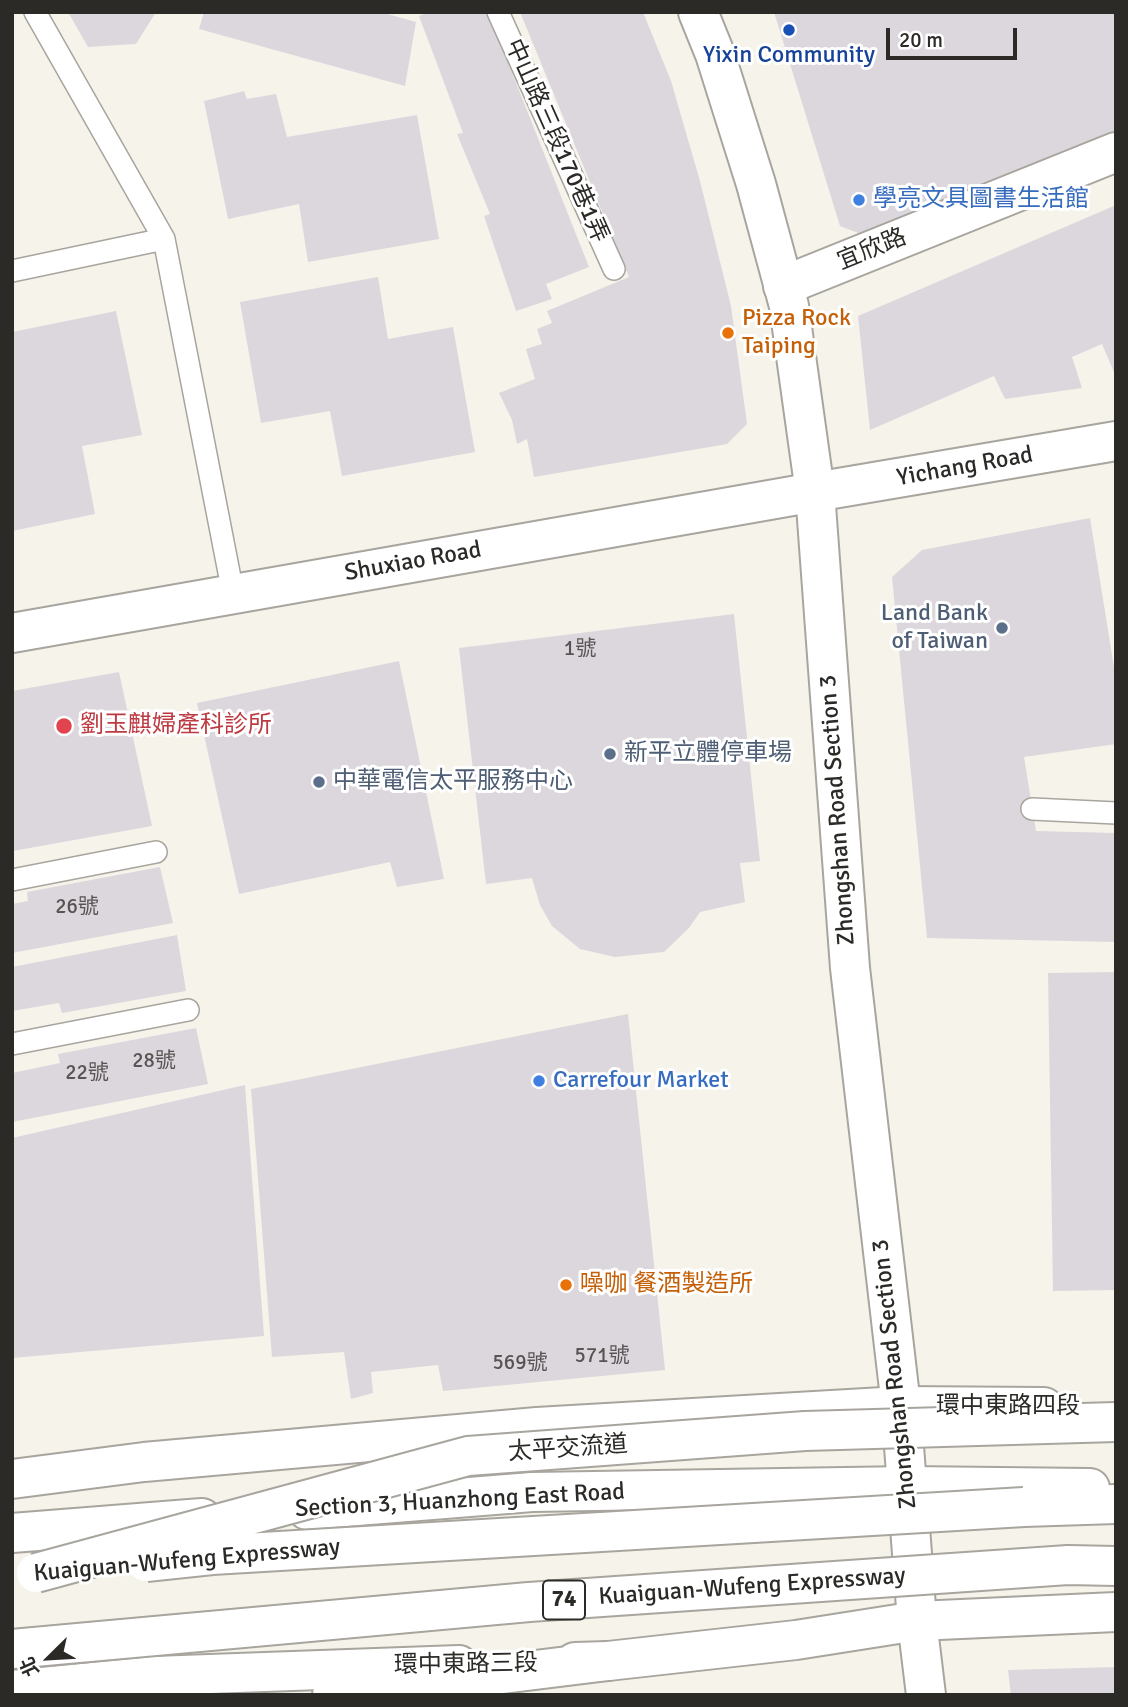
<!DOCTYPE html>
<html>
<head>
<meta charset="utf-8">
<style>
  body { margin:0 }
  #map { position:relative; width:1128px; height:1707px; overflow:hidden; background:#f6f3eb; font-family:Signika,"Noto Sans TC",sans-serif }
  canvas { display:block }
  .frame { position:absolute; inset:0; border:14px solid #2b2a27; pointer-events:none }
  .north { position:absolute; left:14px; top:1623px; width:70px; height:70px; -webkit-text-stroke:5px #fff; paint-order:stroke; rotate:246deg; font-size:19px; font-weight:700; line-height:28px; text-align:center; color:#2b2a27 }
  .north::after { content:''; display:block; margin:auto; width:24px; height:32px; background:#2b2a27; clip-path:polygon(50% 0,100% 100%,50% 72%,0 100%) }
  .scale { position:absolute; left:886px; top:28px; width:131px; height:32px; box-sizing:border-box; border:4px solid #2b2a27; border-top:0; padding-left:9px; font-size:21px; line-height:24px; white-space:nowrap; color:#2b2a27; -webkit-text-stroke:5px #fff; paint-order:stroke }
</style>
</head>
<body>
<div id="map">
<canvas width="1128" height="1707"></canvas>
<div class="frame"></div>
<div class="north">北</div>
<div class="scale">20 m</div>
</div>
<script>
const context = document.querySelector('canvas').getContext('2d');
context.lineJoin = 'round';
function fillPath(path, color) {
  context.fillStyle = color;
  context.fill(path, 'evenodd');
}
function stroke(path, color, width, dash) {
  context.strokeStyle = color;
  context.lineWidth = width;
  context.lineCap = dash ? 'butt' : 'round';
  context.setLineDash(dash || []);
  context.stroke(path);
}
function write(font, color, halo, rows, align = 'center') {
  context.font = font + ' Signika,"Noto Sans TC",sans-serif';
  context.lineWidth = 6;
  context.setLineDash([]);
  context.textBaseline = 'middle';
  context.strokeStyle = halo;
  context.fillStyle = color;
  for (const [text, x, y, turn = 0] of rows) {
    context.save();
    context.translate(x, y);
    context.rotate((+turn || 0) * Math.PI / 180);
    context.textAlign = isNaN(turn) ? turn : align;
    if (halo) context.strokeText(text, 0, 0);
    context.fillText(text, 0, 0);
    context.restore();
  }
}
fillPath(new Path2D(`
  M 68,12 L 156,12 L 136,44 L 88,47 Z
  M 204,12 L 380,12 L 416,22 L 405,86 L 199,29 Z
  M 429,12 L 495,12 L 514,57 L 507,60 L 589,267 L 546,284 L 552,299 L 516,311 L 484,216 L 490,214 L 457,134 L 463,133 L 419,16 Z
  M 520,12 L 643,12 L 671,81 L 700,181 L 731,306 L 747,424 L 727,444 L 534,477 L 527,439 L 517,444 L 512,420 L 499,393 L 535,379 L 526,349 L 542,344 L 537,329 L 552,323 L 547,311 L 629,277 Z
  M 774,12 L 1116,12 L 1116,133 L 910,219 L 877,240 L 840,226 Z
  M 244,91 L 247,99 L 276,94 L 287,137 L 417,115 L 439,239 L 308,262 L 299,204 L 228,219 L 204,101 Z
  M 1116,205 L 1116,377 L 1102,344 L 1072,357 L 1082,388 L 1005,399 L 994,376 L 870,430 L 858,316 Z
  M 378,277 L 388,339 L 453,327 L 475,452 L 342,476 L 330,411 L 261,423 L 240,302 Z
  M 116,311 L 142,435 L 82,446 L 95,514 L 12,531 L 12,332 Z
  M 1090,518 L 1116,680 L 1116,744 L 1024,757 L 1036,831 L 1116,833 L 1116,942 L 927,938 L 892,577 L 922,550 Z
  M 734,614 L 760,861 L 740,863 L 745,902 L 700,912 L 689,928 L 664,952 L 615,957 L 580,949 L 552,926 L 540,905 L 532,878 L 486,884 L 459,648 Z
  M 399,661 L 444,879 L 397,887 L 390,862 L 239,894 L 197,703 Z
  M 119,672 L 152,826 L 13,851 L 12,691 Z
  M 160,867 L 173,923 L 12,953 L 12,904 L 28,901 L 27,892 Z
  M 177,935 L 186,991 L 62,1013 L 59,1003 L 12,1011 L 12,967 Z
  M 1116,972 L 1116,1290 L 1053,1291 L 1048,973 Z
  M 628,1014 L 665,1370 L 443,1391 L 438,1365 L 371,1372 L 373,1393 L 351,1399 L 344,1352 L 272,1357 L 251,1089 Z
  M 196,1028 L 208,1084 L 12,1122 L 12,1073 L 60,1063 L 58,1054 Z
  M 245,1085 L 264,1336 L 12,1358 L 12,1138 Z
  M 1116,1667 L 1116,1695 L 1011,1695 L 1008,1670 Z`), '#dcd7dd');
const service = new Path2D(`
  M 35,12 L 164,239 L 233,593
  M 498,12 L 614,269
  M 12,271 L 164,239
  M 1032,809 L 1116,813
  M 12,880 L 156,852
  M 12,1044 L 188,1010`);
const minor = new Path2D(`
  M 783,286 L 1116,152
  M 12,633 L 815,492
  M 12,1479 L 144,1462 L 537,1427 L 901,1406 L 1044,1407
  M 307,1510 L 532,1492 L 908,1486 L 1090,1488
  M 12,1533 L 202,1518
  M 575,1662 L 608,1661 L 796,1640 L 917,1621 L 1116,1612
  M 12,1690 L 154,1676 L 459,1665`);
const tertiary = new Path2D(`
  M 698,12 L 715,54 L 756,184 L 789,306 L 815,492 L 850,968 L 901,1406 L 917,1621 L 926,1695
  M 815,492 L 1116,441`);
const trunk = new Path2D(`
  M 1024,1507 L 1116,1504
  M 332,1695 L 608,1661`);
stroke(service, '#a8a59e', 24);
stroke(minor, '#a8a59e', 42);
stroke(tertiary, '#a8a59e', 42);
stroke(trunk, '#a8a59e', 42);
stroke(service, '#fff', 21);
stroke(minor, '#fff', 38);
stroke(tertiary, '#fff', 38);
stroke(trunk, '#fff', 38);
const trunkBridge = new Path2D(`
  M 146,1562 L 212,1555 L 1024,1507
  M 36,1573 L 468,1456 L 805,1431 L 1116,1422
  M 12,1649 L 529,1602 L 1068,1565 L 1116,1566`);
stroke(trunkBridge, '#a8a59e', 42, []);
stroke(trunkBridge, '#fff', 38);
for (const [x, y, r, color] of [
  [789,30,7,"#1a4fb4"],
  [859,200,7,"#3f7fe0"],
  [728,333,7,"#e8710a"],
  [1002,628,7,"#5c6f8a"],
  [64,726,9,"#e0444e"],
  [610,754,7,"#5c6f8a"],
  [319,782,7,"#5c6f8a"],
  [539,1081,7,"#3f7fe0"],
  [566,1285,7,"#e8710a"]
]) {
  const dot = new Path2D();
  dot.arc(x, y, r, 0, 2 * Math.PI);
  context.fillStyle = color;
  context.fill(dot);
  stroke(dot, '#fff', 2.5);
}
write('21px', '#575554', null, [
  ["1號",580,649],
  ["26號",77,907],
  ["28號",154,1061],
  ["22號",87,1073],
  ["571號",602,1356],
  ["569號",520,1363]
]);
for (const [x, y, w] of [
  [564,1600,42]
]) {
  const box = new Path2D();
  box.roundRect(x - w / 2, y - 19.5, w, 39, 5);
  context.fillStyle = '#fff';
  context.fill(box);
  stroke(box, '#2b2a27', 2);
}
write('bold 23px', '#2b2a27', null, [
  ["74",564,1600]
]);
write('24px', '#164399', '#fff', [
  ["Yixin Community",789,56]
]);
write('24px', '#2b2a27', '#fff', [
  ["中山路三段170巷1弄",556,141,66],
  ["宜欣路",872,250,-22],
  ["Yichang Road",965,467,-10],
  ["Shuxiao Road",413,562,-10],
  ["Zhongshan Road Section 3",838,810,-94],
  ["Zhongshan Road Section 3",895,1374,-96],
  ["環中東路四段",1008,1407],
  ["太平交流道",568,1449,-4],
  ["Section 3, Huanzhong East Road",460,1501,-3],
  ["Kuaiguan-Wufeng Expressway",187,1561,-5],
  ["Kuaiguan-Wufeng Expressway",752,1587,-4],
  ["環中東路三段",466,1665,-1]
]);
write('24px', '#366cbe', '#fff', [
  ["學亮文具圖書生活館",873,200],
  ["Carrefour Market",553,1081]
], 'left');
write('24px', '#c56008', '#fff', [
  ["Pizza Rock",742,319],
  ["Taiping",742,347],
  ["噪咖 餐酒製造所",580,1285]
], 'left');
write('24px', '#4e5e75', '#fff', [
  ["Land Bank",988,614,"right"],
  ["of Taiwan",988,642,"right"],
  ["新平立體停車場",624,754],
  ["中華電信太平服務中心",333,782]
], 'left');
write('24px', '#be3a42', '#fff', [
  ["劉玉麒婦產科診所",80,726]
], 'left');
</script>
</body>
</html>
